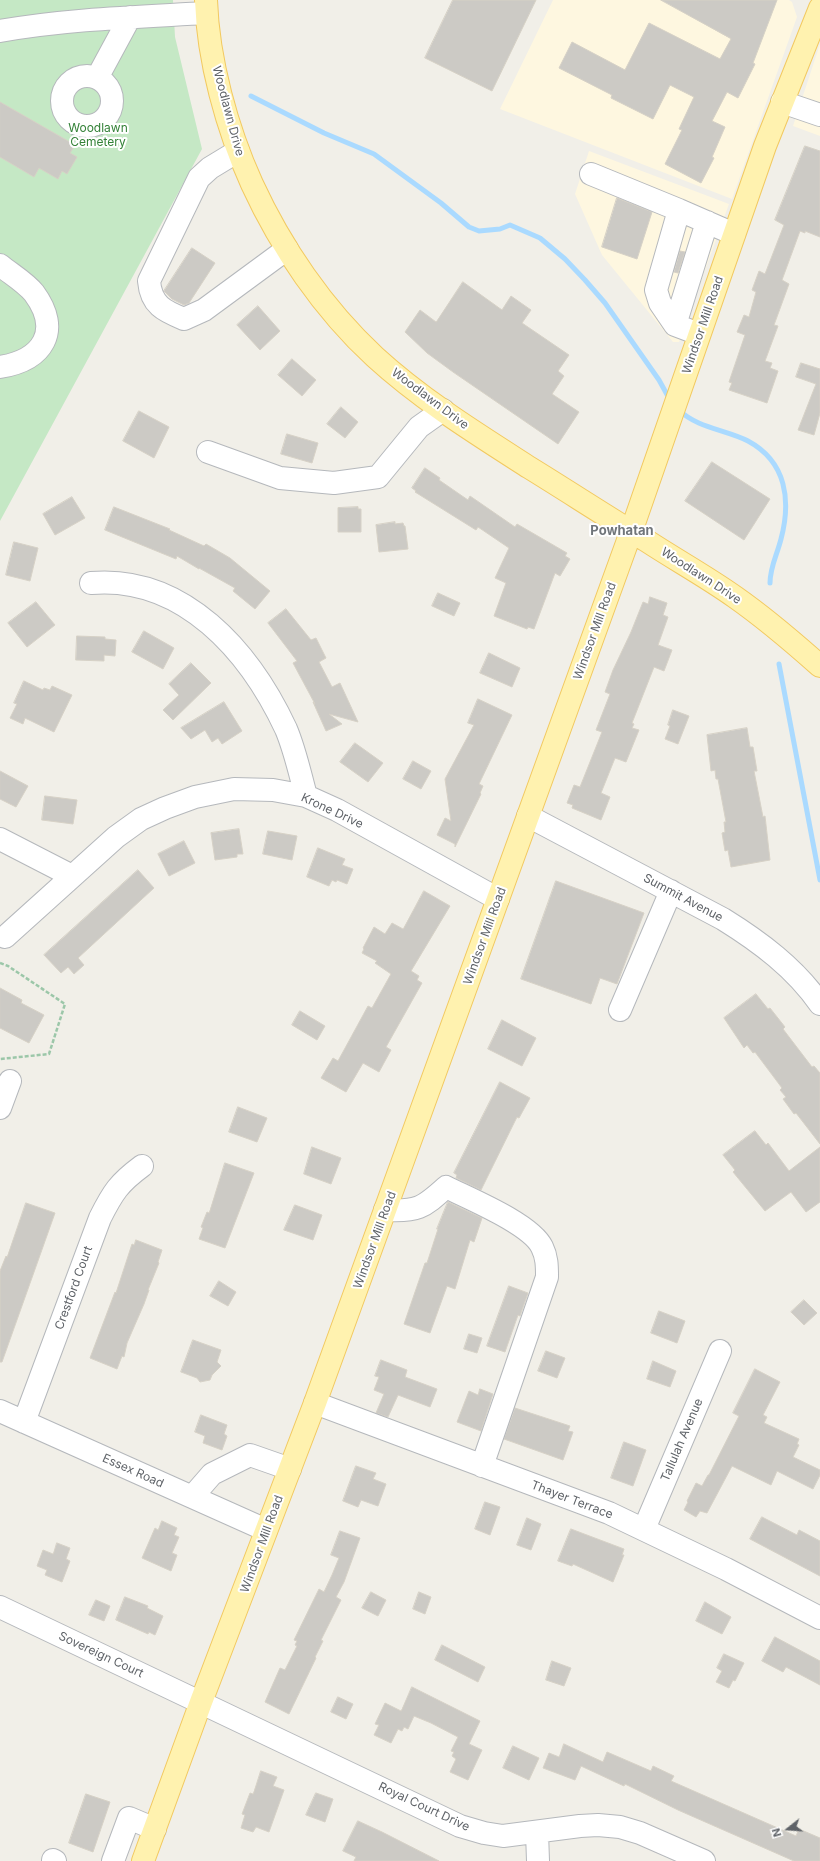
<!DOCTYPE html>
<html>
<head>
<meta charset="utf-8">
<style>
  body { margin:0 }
  #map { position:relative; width:820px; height:1861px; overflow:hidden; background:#f1efe8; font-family:Inter,sans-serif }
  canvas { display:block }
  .north { position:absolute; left:768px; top:1809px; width:40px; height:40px; -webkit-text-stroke:3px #fff; paint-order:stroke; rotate:253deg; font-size:11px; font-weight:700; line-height:16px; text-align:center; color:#5f6368 }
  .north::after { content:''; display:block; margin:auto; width:14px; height:18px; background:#5f6368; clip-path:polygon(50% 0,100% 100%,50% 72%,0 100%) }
</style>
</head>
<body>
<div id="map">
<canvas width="820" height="1861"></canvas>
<div class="north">N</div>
</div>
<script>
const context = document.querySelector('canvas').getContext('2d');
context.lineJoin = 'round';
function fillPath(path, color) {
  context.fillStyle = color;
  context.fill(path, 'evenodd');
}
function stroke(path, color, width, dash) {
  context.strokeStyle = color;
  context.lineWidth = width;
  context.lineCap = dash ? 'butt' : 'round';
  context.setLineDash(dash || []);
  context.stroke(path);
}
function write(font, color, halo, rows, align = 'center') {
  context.font = font + ' Inter,sans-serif';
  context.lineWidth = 4;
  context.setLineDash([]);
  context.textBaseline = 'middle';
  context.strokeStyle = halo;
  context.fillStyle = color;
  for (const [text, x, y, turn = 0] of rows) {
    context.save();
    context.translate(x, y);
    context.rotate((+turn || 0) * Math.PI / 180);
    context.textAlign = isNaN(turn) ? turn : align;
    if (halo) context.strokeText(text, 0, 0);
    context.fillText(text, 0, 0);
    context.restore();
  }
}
fillPath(new Path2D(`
  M 553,0 L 789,0 L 792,2 L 797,17 L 732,199 L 500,109 Z
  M 820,44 L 820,136 L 793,126 Z
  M 589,151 L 729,204 L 679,342 L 673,342 L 602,255 L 575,194 Z`), '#fef7e0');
fillPath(new Path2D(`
  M 0,0 L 173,0 L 175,37 L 202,149 L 0,521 Z`), '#c5e8c5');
stroke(new Path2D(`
  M 251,96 L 324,133 L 374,154 L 441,203 L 469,227 L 479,231 L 500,229 L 510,225 L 540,238 L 565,259 L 585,280 L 605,303 L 659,380 L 670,400
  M 679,410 C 697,428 727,430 748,441 C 787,462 791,501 781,539 C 777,555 770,567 770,583
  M 779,664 L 820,880`), '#aadaff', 5);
const building = new Path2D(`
  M 453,0 L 536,0 L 492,91 L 425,58 Z
  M 661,0 L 777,0 L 753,63 L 755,64 L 738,98 L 727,92 L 712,121 L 725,127 L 712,157 L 714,158 L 701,183 L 665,164 L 682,130 L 679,129 L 694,97 L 670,85 L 653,119 L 611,98 L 612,95 L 559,68 L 572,42 L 625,70 L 649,23 L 720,59 L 731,39 Z
  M 0,102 L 75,145 L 70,153 L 77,157 L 67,174 L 62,171 L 58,179 L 39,168 L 34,177 L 0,157 Z
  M 805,146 L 820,151 L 820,237 L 805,231 L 805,233 L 800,231 L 782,280 L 789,284 L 774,325 L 778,326 L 765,361 L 772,363 L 770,368 L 778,371 L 767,403 L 729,390 L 732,383 L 729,382 L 745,335 L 737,332 L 744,315 L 749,317 L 756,292 L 752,290 L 759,271 L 765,274 L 784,225 L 775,220 Z
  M 617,198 L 652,212 L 637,259 L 602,247 Z
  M 192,248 L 215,263 L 189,303 L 184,305 L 172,299 L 164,291 Z
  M 680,251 L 685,252 L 678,273 L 674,272 Z
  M 463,282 L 502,310 L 511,296 L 531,310 L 522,323 L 569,355 L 558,371 L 564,376 L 552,394 L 579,412 L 558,444 L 453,372 L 427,353 L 405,332 L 420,310 L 436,322 Z
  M 258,306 L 280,331 L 260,350 L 237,325 Z
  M 292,359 L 316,380 L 302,396 L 278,375 Z
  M 801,363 L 820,369 L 820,413 L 814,435 L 798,430 L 816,384 L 796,377 Z
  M 341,407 L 358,422 L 345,438 L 327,424 Z
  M 139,411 L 169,427 L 154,458 L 123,441 Z
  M 287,434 L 318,443 L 312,463 L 281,454 Z
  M 712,462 L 770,499 L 744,540 L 685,501 Z
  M 425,468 L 440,478 L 439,480 L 468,500 L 470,496 L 515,527 L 517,524 L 567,553 L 565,556 L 570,559 L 560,576 L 555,573 L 534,629 L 528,627 L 527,629 L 494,616 L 506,583 L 495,578 L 509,548 L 478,527 L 476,530 L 415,492 L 416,491 L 412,488 Z
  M 72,497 L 85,518 L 55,535 L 43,514 Z
  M 114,507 L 170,529 L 169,530 L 204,546 L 206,544 L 230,558 L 270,591 L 255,609 L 233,591 L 235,588 L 199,568 L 199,569 L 177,556 L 176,559 L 105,530 Z
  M 358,507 L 358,509 L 361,509 L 361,532 L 338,532 L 338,508 Z
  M 395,522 L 395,524 L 403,523 L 404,526 L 405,526 L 408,549 L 379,552 L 376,525 Z
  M 14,542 L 38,548 L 30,581 L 6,575 Z
  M 438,593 L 460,603 L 454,616 L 432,606 Z
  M 650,597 L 667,603 L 663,615 L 668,617 L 658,645 L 672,650 L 664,671 L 654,667 L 632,723 L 634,724 L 632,728 L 639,730 L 626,762 L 615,758 L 601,793 L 610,797 L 601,820 L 572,808 L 573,805 L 567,803 L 574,785 L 580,787 L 602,732 L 596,730 L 610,694 L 605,692 L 613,670 L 631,632 L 643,602 L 648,604 Z
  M 36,602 L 55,625 L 27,647 L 8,623 Z
  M 286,609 L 311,640 L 316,638 L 326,658 L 319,662 L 332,687 L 340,683 L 358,722 L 329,714 L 342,724 L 326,731 L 313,702 L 315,704 L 293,663 L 297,661 L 268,623 Z
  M 144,631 L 174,648 L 163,669 L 132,652 Z
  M 77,636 L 105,637 L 105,639 L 116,640 L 115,656 L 104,655 L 104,661 L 76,660 Z
  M 489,653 L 520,668 L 512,687 L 480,673 Z
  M 191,663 L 211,683 L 173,720 L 163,710 L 179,695 L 169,684 Z
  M 24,681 L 43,690 L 44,688 L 50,690 L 52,686 L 72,695 L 54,732 L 25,718 L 23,724 L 10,718 L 17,704 L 14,703 Z
  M 478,699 L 512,715 L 479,784 L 483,786 L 480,793 L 481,794 L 455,847 L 455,844 L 437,835 L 445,818 L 451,821 L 445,779 L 474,725 L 468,723 Z
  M 224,702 L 242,731 L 222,744 L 218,738 L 212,742 L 205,730 L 191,739 L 181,728 Z
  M 673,710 L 689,716 L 678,744 L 665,739 L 670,726 L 668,725 Z
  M 747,728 L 750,747 L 753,747 L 757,771 L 754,771 L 763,817 L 765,816 L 770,860 L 731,867 L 728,850 L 725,851 L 722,833 L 725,832 L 724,822 L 726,822 L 718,779 L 716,779 L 715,770 L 711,771 L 707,735 Z
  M 355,743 L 383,763 L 368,782 L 340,762 Z
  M 413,761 L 431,771 L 421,789 L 403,779 Z
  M 0,771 L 28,786 L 16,807 L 0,799 Z
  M 45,796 L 77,800 L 73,824 L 42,820 Z
  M 239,829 L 243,854 L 237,854 L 237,857 L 215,860 L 211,833 Z
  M 268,831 L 297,836 L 292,860 L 263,854 Z
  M 184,841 L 195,863 L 169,876 L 158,854 Z
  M 318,848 L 345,859 L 342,865 L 353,869 L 347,884 L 337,880 L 336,882 L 332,880 L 329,886 L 307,877 Z
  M 138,870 L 154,888 L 78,958 L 84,965 L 74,974 L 68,967 L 61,973 L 44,955 Z
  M 556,881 L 644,913 L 617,984 L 600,978 L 591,1004 L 521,979 Z
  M 424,891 L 450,906 L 411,971 L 419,976 L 417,980 L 422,983 L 386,1047 L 391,1050 L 379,1072 L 363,1063 L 346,1092 L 321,1078 L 333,1058 L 338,1061 L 368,1006 L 372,1008 L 391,974 L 375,963 L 377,961 L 362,953 L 364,949 L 363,948 L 374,927 L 385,934 L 392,923 L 403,929 Z
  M 0,988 L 22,1000 L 21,1003 L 44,1015 L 29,1043 L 0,1028 Z
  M 756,994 L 768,1009 L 770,1008 L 785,1027 L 783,1029 L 812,1067 L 814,1066 L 820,1073 L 820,1144 L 796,1113 L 794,1114 L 783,1099 L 786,1097 L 780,1090 L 782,1088 L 755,1052 L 753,1053 L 747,1045 L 744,1048 L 724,1018 Z
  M 300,1011 L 325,1026 L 317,1040 L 292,1025 Z
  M 502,1020 L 536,1038 L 522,1066 L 488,1049 Z
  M 500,1082 L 530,1098 L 519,1118 L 517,1117 L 481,1190 L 456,1178 L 457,1175 L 454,1173 Z
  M 238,1107 L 267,1118 L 257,1142 L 229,1132 Z
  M 755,1131 L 766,1145 L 768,1143 L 789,1171 L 820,1147 L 820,1202 L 806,1212 L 791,1192 L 765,1211 L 733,1172 L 735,1170 L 723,1155 Z
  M 312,1147 L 341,1158 L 331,1184 L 304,1174 Z
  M 225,1163 L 254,1173 L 225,1248 L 199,1239 L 203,1228 L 201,1227 L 207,1212 L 209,1213 Z
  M 448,1202 L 482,1218 L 474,1242 L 470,1240 L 455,1289 L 447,1286 L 430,1333 L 404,1324 L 425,1263 L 427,1263 L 438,1229 L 437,1229 Z
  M 26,1203 L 55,1213 L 2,1362 L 0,1362 L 0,1271 L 6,1256 L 7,1257 Z
  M 295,1205 L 322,1215 L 313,1240 L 284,1230 Z
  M 136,1240 L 162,1250 L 158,1262 L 159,1263 L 148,1290 L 149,1290 L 144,1304 L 127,1343 L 124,1357 L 122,1356 L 117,1369 L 90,1358 L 115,1292 L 116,1293 L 132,1244 L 134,1245 Z
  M 219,1281 L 236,1292 L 228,1306 L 210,1296 Z
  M 509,1286 L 528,1293 L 520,1316 L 518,1315 L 505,1352 L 487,1346 Z
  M 804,1300 L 817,1313 L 804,1325 L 791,1312 Z
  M 659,1311 L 685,1321 L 677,1343 L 651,1333 Z
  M 469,1334 L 482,1338 L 477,1353 L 464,1349 Z
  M 193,1340 L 221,1350 L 217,1362 L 221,1366 L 212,1375 L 210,1380 L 200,1382 L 197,1378 L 181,1372 Z
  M 546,1351 L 565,1358 L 557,1378 L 538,1371 Z
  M 381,1360 L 407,1370 L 405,1377 L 437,1389 L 430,1407 L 398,1395 L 388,1417 L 376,1413 L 384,1394 L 374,1390 L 379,1377 L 375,1376 Z
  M 653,1361 L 676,1371 L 670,1387 L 647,1379 Z
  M 755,1369 L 780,1382 L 763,1415 L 767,1417 L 764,1423 L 799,1439 L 797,1444 L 799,1445 L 793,1457 L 820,1470 L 820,1475 L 813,1489 L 777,1471 L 771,1485 L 732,1466 L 707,1513 L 700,1511 L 696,1517 L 684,1510 L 688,1502 L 687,1501 L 696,1483 L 702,1486 L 708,1475 L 709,1475 L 739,1416 L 733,1413 Z
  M 480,1389 L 493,1394 L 481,1431 L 457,1422 L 469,1391 L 478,1395 Z
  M 515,1408 L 570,1426 L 568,1431 L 573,1432 L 563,1460 L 504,1439 Z
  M 201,1415 L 227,1425 L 224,1434 L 227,1436 L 222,1450 L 203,1443 L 205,1436 L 195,1432 Z
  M 624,1442 L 646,1450 L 633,1486 L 611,1478 Z
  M 356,1466 L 376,1473 L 373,1479 L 386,1484 L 378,1506 L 361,1500 L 358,1507 L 343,1501 Z
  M 485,1502 L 500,1507 L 490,1535 L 475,1529 Z
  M 762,1517 L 797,1535 L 799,1530 L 820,1541 L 820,1576 L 750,1539 Z
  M 527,1518 L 541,1524 L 531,1550 L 517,1545 Z
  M 162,1521 L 177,1528 L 174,1535 L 179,1537 L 172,1553 L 177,1555 L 171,1571 L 142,1558 L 155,1528 L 158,1530 Z
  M 571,1529 L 624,1549 L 622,1555 L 624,1555 L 613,1582 L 573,1564 L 572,1566 L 558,1561 Z
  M 340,1531 L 360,1538 L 344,1582 L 336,1597 L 341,1600 L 321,1640 L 323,1641 L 315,1657 L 316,1658 L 289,1714 L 265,1702 L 280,1668 L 285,1670 L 297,1646 L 295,1645 L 297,1641 L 294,1640 L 319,1589 L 324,1592 L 332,1575 L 339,1558 L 331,1555 Z
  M 57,1543 L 70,1548 L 66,1559 L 70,1561 L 62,1582 L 45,1575 L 47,1570 L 37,1566 L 43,1550 L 53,1554 Z
  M 371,1592 L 386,1600 L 378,1616 L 362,1608 Z
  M 419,1592 L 431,1597 L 425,1614 L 413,1609 Z
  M 125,1597 L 148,1606 L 147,1608 L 163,1616 L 155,1635 L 149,1632 L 148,1634 L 116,1620 Z
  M 96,1600 L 110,1606 L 104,1621 L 89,1615 Z
  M 705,1602 L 731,1617 L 722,1634 L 696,1621 Z
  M 775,1637 L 820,1661 L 820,1685 L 786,1667 L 783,1672 L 762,1661 Z
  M 442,1645 L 485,1667 L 478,1682 L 435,1660 Z
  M 724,1654 L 744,1663 L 735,1681 L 733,1680 L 729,1688 L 716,1682 L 722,1671 L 717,1668 Z
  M 552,1661 L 571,1668 L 564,1686 L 546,1680 Z
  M 412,1687 L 480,1721 L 469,1744 L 482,1750 L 468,1780 L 450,1772 L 456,1759 L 452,1756 L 454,1752 L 451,1751 L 458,1737 L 431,1723 L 414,1716 L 408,1729 L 404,1727 L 402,1731 L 398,1729 L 391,1743 L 374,1735 L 379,1725 L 375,1724 L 385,1703 L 401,1711 Z
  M 338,1697 L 353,1704 L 346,1719 L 331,1712 Z
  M 564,1744 L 603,1762 L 607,1752 L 651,1771 L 653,1766 L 674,1776 L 671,1781 L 796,1836 L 799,1829 L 820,1838 L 820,1861 L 794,1861 L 678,1810 L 625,1784 L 624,1786 L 581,1766 L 575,1780 L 543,1768 L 549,1753 L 559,1757 Z
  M 513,1746 L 539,1758 L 529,1780 L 503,1768 Z
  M 261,1771 L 277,1777 L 273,1786 L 284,1790 L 269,1832 L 256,1827 L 253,1832 L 241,1828 L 245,1815 L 242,1814 L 250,1793 L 253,1794 Z
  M 316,1793 L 333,1799 L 325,1822 L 306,1815 Z
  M 86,1794 L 110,1802 L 93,1852 L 69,1843 Z
  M 358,1821 L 382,1832 L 439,1861 L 354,1861 L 356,1857 L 343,1851 Z`);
fillPath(building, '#cccac5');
stroke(building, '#d6d1c6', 1);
const minor = new Path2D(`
  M 0,31 C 68,19 138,17 206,13
  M62 101a25 25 0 1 1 50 0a25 25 0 1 1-50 0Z
  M 97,78 L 130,17
  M 782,102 L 820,115
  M 238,151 L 210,168 L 199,178 L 149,281 C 151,305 164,311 184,319 L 204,310 L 287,249
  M 591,174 L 679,210
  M 0,265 C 11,274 25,282 34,293 C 62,331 43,360 0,367
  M 675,325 L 707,222
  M 699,334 L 675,325 L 660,303 L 656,290 L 679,210 L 734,234
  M 208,452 L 280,478 L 334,483 L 378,477 L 419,427 L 443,410
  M 91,583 C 184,575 250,652 286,729 C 295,750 300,774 306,796
  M 528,816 L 723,919 C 760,942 795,968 820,1004
  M 0,839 L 72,876
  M 5,937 L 116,837 L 141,819 L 165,808 L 195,797 L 234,789 L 273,790 L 306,796 L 337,810 L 498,899
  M 620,1010 L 671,891
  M 0,1108 L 10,1081
  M 385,1210 C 417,1212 423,1208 446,1187 C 470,1199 531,1224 542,1247 C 547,1257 547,1266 547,1277 L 482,1466
  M 315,1403 L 609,1513 L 726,1569 L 820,1618
  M 0,1411 L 266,1530
  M 24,1422 L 100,1218 C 113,1192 119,1183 142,1166
  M 192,1497 L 212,1474 L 250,1455 L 290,1469
  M 644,1529 L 720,1351
  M 0,1607 L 460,1826 L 484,1833 L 503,1836 L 580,1826 L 598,1825 L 620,1827 L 640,1833 L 704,1861
  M 537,1832 L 538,1861
  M 53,1860 L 55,1861
  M 113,1861 L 129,1818 L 155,1829`);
const major = new Path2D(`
  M 206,0 C 208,60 227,129 252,184 C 281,247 323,309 375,357 C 422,400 477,434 530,468 C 569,492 607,517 647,541 C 676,560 707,577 735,597 C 765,618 793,642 820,666
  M 143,1861 L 201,1702 L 315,1403 L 498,899 L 631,532 L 765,146 L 820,8`);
stroke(minor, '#b5b8bc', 24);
stroke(major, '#f2c960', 24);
stroke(new Path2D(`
  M 0,963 L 8,966 L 65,1004 L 49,1054 L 0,1059`), '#9cc7a9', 2.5, [4, 2]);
stroke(minor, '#fff', 22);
stroke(major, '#fff2af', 22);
write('12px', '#5f6368', '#fff', [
  ["Woodlawn Drive",228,111,75],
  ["Windsor Mill Road",703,325,-71],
  ["Woodlawn Drive",430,399,37],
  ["Woodlawn Drive",701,576,33],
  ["Windsor Mill Road",595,631,-70],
  ["Krone Drive",332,811,25],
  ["Summit Avenue",683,898,28],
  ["Windsor Mill Road",485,936,-70],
  ["Windsor Mill Road",375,1240,-70],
  ["Crestford Court",74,1288,-70],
  ["Tallulah Avenue",682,1440,-67],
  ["Essex Road",133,1471,24],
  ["Thayer Terrace",572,1500,21],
  ["Windsor Mill Road",262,1544,-70],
  ["Sovereign Court",101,1655,25],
  ["Royal Court Drive",424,1807,25]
]);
write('12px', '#348238', '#fff', [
  ["Woodlawn",98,128],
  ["Cemetery",98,142]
]);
write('bold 13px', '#70757a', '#fff', [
  ["Powhatan",622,531]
]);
</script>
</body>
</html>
